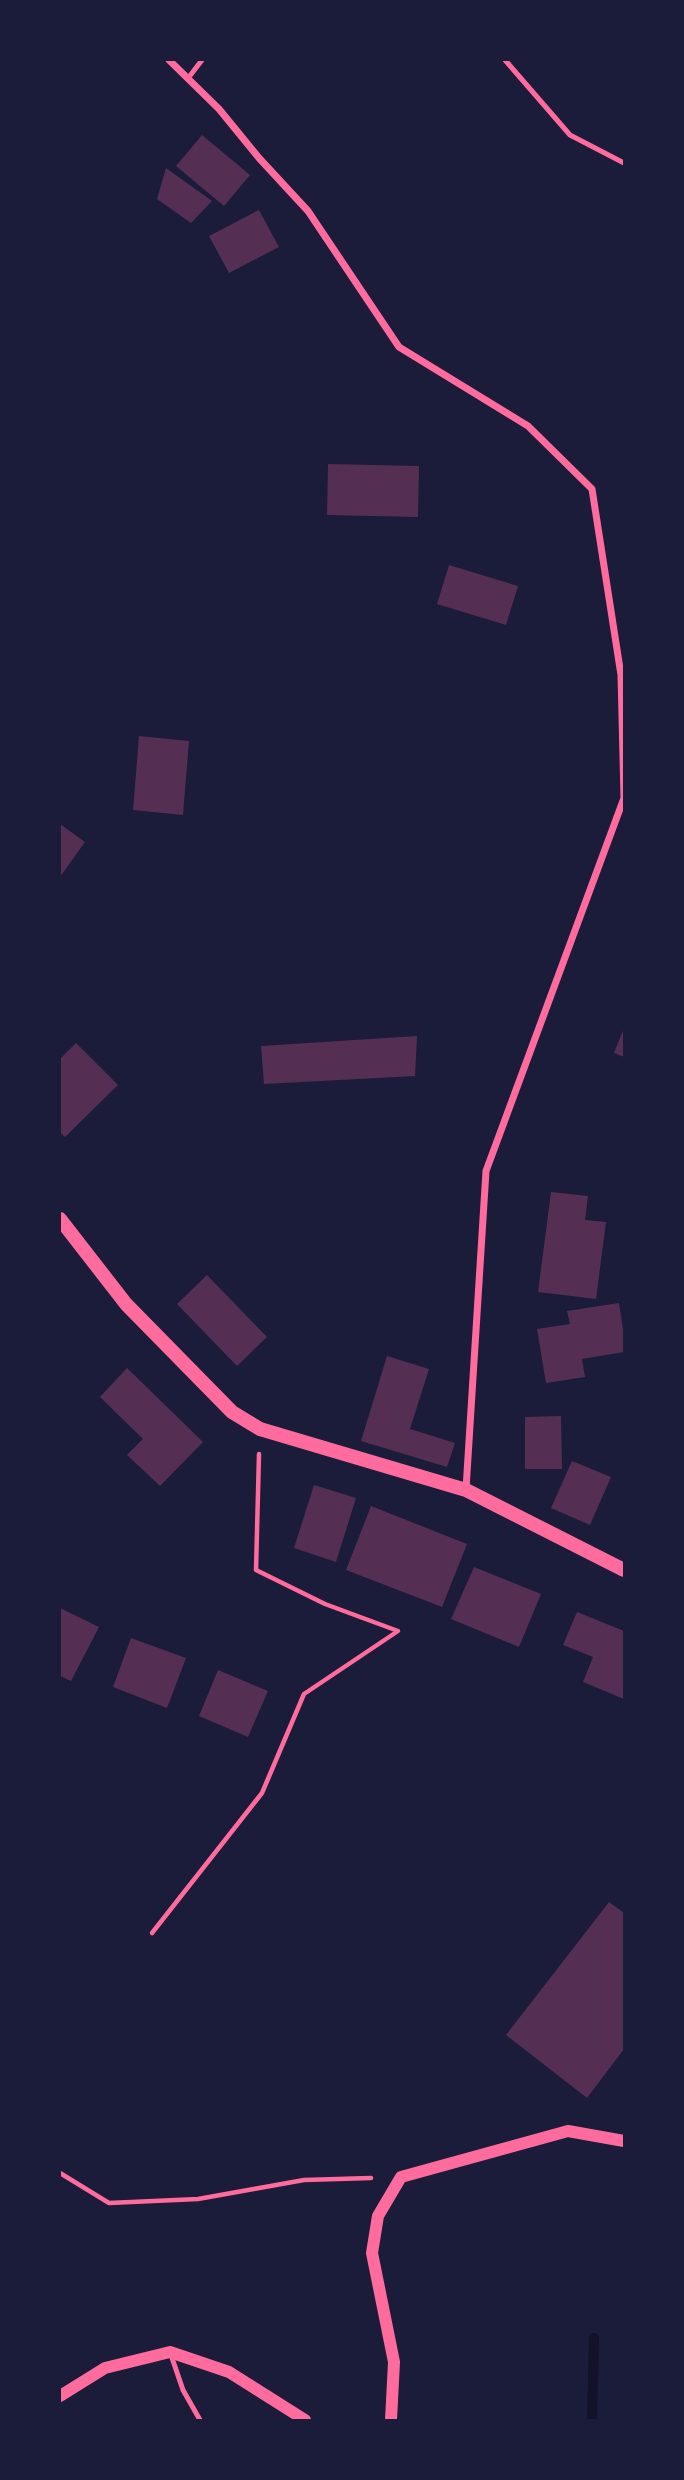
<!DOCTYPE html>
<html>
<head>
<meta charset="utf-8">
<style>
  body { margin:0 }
  #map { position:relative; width:684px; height:2480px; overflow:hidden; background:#1b1b3a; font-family:"PT Serif",serif }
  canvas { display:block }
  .frame { position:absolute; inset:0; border:61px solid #1b1b3a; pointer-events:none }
</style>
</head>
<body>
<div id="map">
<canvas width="684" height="2480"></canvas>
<div class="frame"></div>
</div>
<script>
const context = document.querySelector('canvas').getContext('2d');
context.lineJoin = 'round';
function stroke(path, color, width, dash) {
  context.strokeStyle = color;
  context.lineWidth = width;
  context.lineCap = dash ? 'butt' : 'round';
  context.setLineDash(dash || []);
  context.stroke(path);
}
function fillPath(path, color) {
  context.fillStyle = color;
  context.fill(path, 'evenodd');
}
stroke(new Path2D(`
  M 592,2420 L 594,2338`), '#12122b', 10);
fillPath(new Path2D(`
  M 202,135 L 250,175 L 224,206 L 176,166 Z
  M 166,168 L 212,201 L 191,223 L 157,199 Z
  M 259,210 L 279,247 L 229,273 L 209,236 Z
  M 328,464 L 419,466 L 418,517 L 327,515 Z
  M 449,565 L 518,586 L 506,625 L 437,604 Z
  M 139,736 L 189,741 L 183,815 L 133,810 Z
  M 60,824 L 85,842 L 60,877 Z
  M 624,1028 L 624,1057 L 614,1053 Z
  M 417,1036 L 415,1076 L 264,1084 L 261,1046 Z
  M 76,1043 L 118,1085 L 65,1137 L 60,1132 L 60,1059 Z
  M 551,1192 L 588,1196 L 585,1220 L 606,1222 L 596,1299 L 538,1292 Z
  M 207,1275 L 267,1337 L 237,1366 L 177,1304 Z
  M 619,1303 L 624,1336 L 624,1352 L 582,1359 L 585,1377 L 546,1383 L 537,1329 L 570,1324 L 567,1311 Z
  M 387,1356 L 429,1369 L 410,1429 L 455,1443 L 447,1467 L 361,1441 Z
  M 127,1368 L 203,1442 L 160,1486 L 127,1455 L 143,1439 L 100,1397 Z
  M 561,1416 L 562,1469 L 525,1469 L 525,1417 Z
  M 572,1461 L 611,1477 L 590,1525 L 551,1508 Z
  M 314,1485 L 356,1498 L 336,1562 L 294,1548 Z
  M 371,1506 L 467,1544 L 442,1607 L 346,1570 Z
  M 474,1567 L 541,1594 L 519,1647 L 451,1619 Z
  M 60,1608 L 99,1627 L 71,1681 L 60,1676 Z
  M 577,1612 L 624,1631 L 624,1699 L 583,1682 L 593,1657 L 563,1645 Z
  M 131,1638 L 186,1658 L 167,1708 L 113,1687 Z
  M 218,1670 L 268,1691 L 248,1737 L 199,1716 Z
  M 609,1902 L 624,1913 L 624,2049 L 587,2098 L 506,2035 Z`), '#542f53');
stroke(new Path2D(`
  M 152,1933 L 262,1793 L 304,1694 L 398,1631 L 325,1604 L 256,1570 L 259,1454
  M 60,2173 L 109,2203 L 198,2199 L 304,2180 L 371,2178`), '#ff6b9d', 4.5);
stroke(new Path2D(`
  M 505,60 L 570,135 L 624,163
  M 189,77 L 202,60
  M 171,2355 L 183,2390 L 200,2420`), '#ff6b9d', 5);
stroke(new Path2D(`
  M 169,60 L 219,109 L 259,158 L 308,211 L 399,347 L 528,426 L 592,489 L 621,675 L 624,798 L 486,1171 L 466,1489`), '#ff6b9d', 7);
stroke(new Path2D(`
  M 60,2396 L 105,2368 L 170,2352 L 229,2372 L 305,2420
  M 391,2420 L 394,2362 L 372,2253 L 378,2216 L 401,2177 L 568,2131 L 624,2141`), '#ff6b9d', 12);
stroke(new Path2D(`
  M 60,1219 L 126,1304 L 232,1412 L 260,1429 L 466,1490 L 624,1570`), '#ff6b9d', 14);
</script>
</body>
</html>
